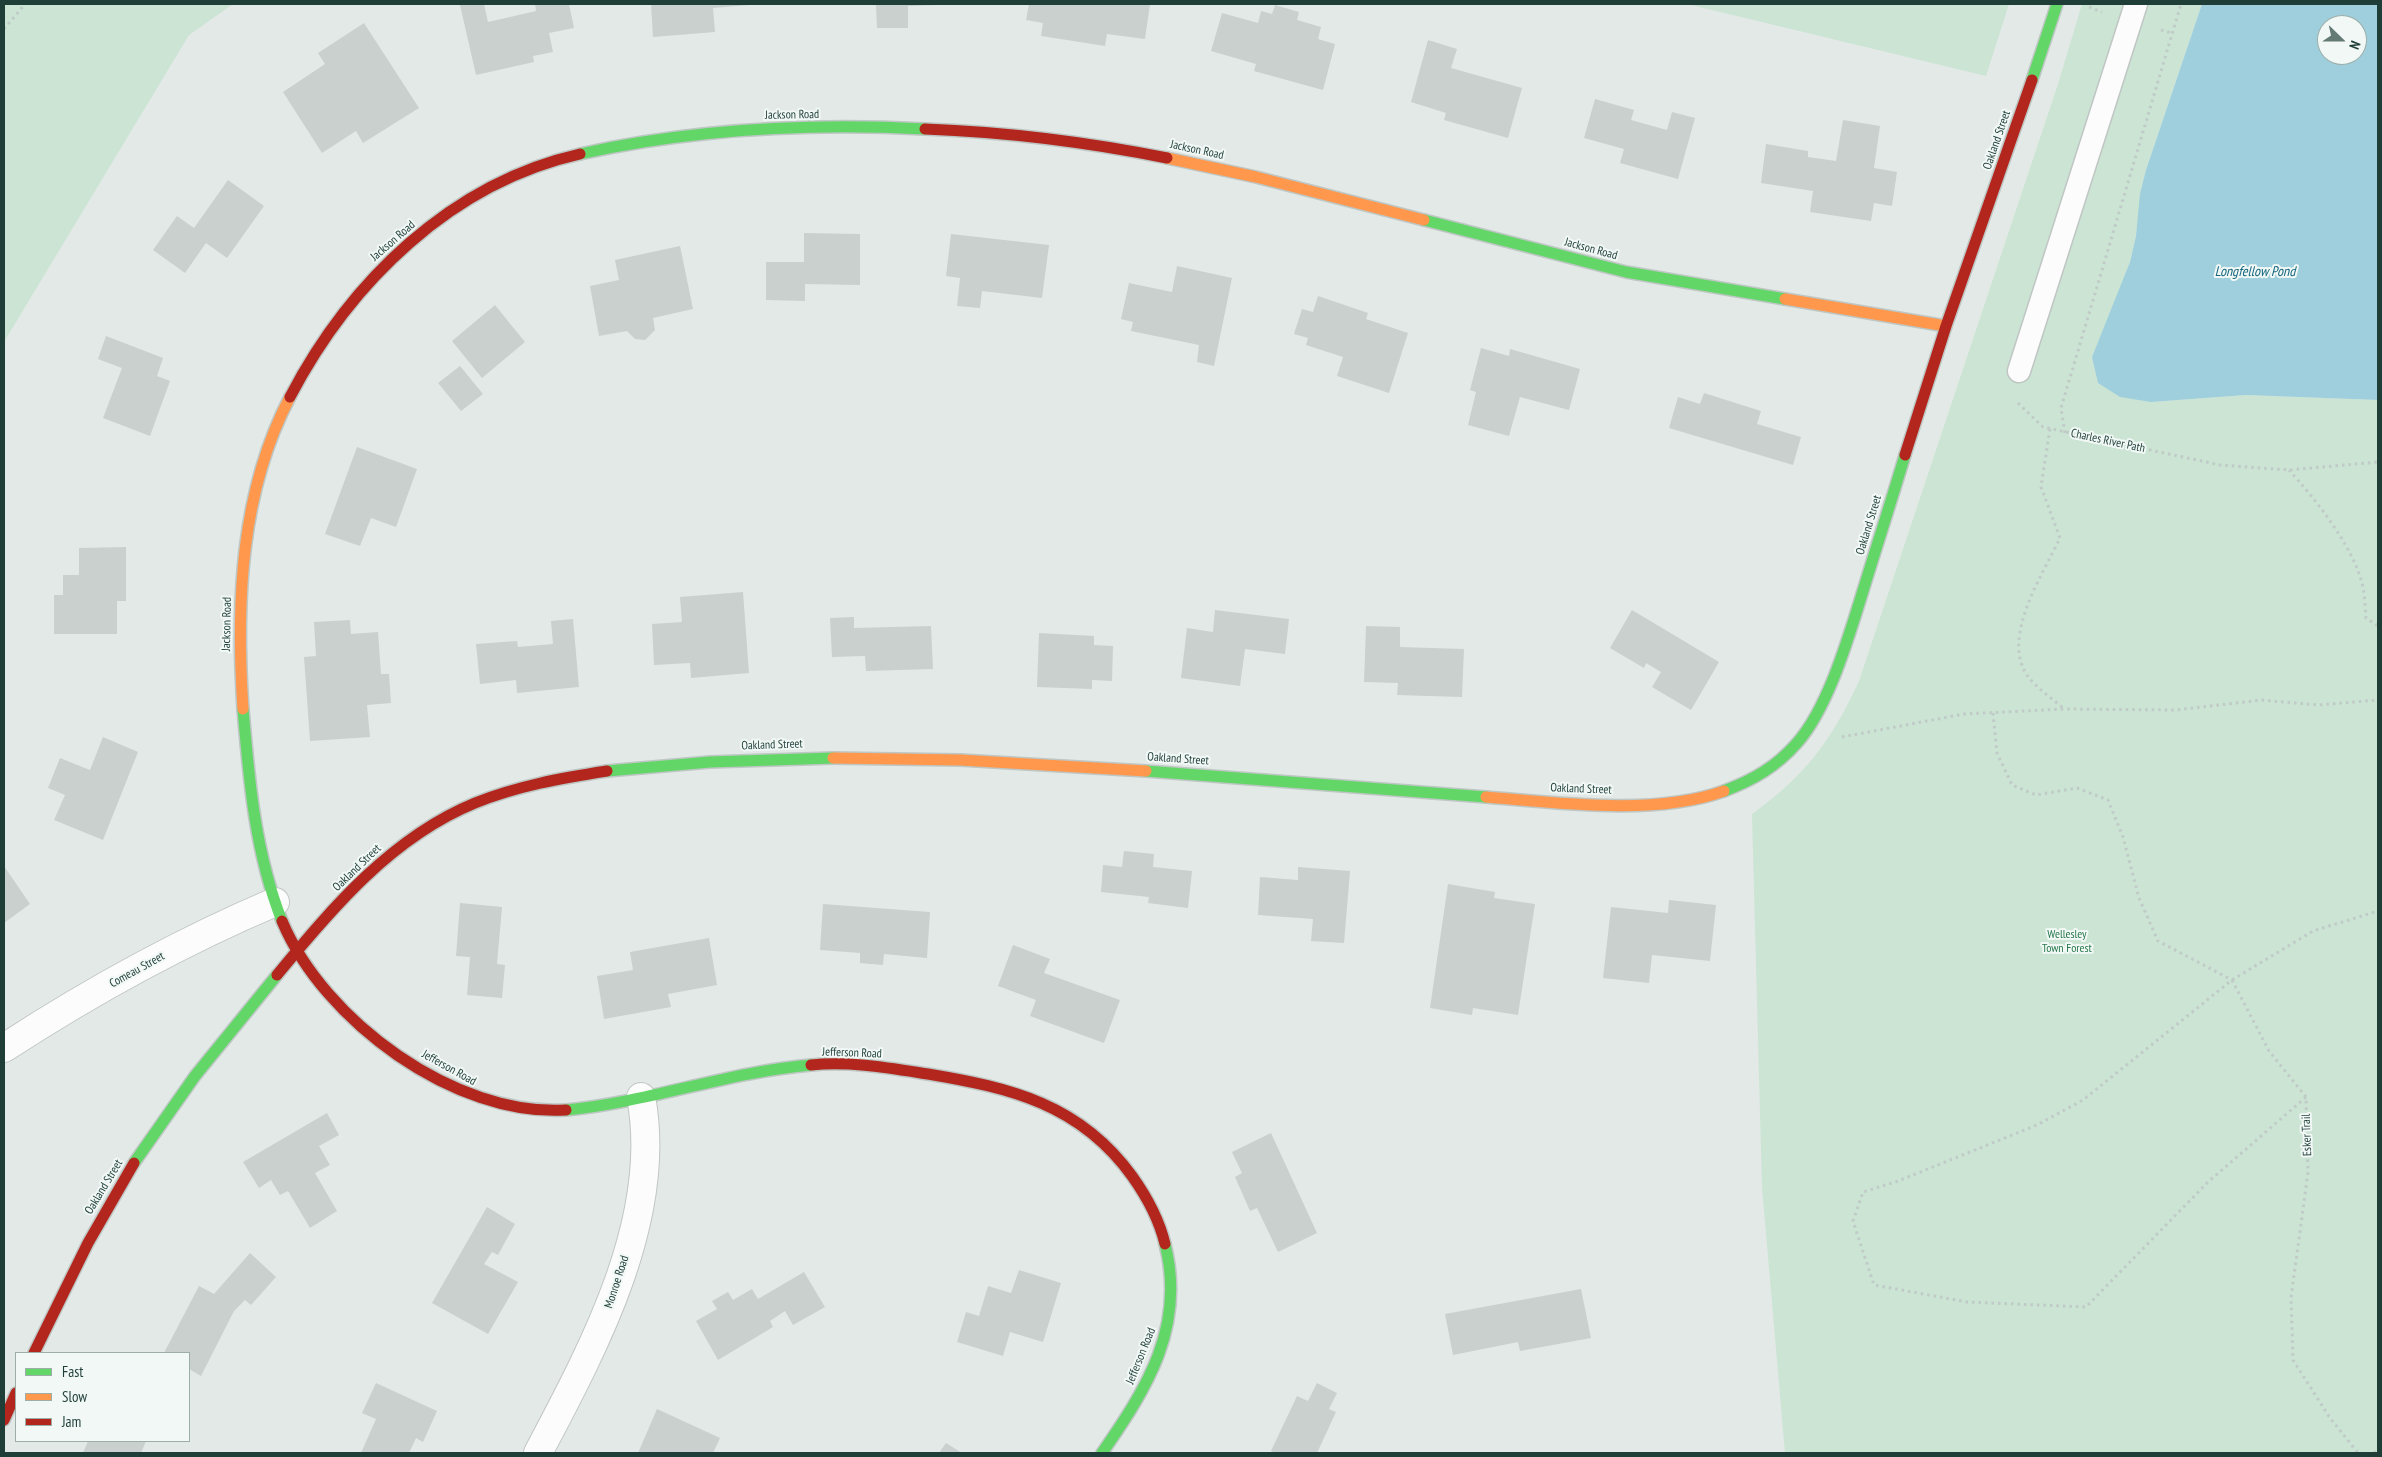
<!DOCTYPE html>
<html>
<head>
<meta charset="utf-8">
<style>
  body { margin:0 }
  #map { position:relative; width:2382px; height:1457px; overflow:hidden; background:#e3e9e7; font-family:"PT Sans Narrow",sans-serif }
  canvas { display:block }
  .frame { position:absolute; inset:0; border:5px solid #1f3e38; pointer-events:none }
  .legend { position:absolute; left:15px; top:1352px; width:175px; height:90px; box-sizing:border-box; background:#f1f8f5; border:1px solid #9daea9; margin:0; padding:6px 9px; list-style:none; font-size:15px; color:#1f3e38 }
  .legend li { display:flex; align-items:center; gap:10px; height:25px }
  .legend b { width:25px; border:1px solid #9daea9 }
  .north { position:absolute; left:2317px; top:15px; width:50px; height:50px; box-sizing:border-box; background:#f1f8f5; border:1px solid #9daea9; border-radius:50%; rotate:112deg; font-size:14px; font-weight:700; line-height:20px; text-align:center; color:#1f3e38 }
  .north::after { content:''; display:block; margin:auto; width:18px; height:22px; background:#647a75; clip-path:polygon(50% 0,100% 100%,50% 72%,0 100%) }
</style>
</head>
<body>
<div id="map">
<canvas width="2382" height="1457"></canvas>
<div class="frame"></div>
<ul class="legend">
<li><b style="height:6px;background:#63d668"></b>Fast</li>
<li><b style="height:6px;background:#ff974d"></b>Slow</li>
<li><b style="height:6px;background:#b3261e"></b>Jam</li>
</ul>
<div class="north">N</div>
</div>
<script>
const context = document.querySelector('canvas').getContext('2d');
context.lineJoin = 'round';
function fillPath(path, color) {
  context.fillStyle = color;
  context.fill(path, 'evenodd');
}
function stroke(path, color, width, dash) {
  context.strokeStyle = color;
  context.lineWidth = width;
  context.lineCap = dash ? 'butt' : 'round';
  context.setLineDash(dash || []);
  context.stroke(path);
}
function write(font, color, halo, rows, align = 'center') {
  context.font = font + ' "PT Sans Narrow",sans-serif';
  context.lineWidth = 4;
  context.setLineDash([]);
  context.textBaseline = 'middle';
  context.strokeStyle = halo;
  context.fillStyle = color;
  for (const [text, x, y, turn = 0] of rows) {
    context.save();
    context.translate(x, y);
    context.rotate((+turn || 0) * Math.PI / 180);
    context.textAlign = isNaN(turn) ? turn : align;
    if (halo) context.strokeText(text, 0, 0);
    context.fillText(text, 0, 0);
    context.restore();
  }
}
fillPath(new Path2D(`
  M 4,4 L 233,4 L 189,35 L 4,342 Z
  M 1687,4 L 2009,4 L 1986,76 Z
  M 2082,4 L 2202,4 L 2146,170 C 2139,200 2139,231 2130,261 C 2121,294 2105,326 2092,357 L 2151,402 L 2246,395 L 2378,400 L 2378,1453 L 1785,1453 L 1762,1187 L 1752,814 C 1805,776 1832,740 1859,681 L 2058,84 Z`), '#cbe4d4');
fillPath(new Path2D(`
  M 2202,4 L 2378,4 L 2378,400 L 2246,395 L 2151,402 L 2120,397 L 2098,383 L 2092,357 L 2130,262 L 2136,236 L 2140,194 L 2146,170 ZM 2327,25 L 2357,25 L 2357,55 L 2327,55 Z`), '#9fcfdc');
fillPath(new Path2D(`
  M 466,4 L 484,4 L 488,22 L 536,11 L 535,4 L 569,4 L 574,28 L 549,33 L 553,52 L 533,56 L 534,62 L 476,75 L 460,5 Z
  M 651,4 L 749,4 L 749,5 L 713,8 L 715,32 L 653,37 Z
  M 876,4 L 937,4 L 937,5 L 908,6 L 908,28 L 877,28 Z
  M 1029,4 L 1150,4 L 1145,39 L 1107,34 L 1105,46 L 1041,36 L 1043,23 L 1026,20 Z
  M 1275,5 L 1299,12 L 1297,20 L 1321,27 L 1318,39 L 1335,44 L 1323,90 L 1254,71 L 1256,64 L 1211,51 L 1222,13 L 1258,23 L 1261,11 L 1272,14 Z
  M 364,23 L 419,108 L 363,143 L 356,131 L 322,153 L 283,92 L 325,64 L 318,53 Z
  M 1428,40 L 1457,49 L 1451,68 L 1522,88 L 1508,138 L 1444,120 L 1446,113 L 1411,102 Z
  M 1595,99 L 1634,110 L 1631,120 L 1667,130 L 1672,112 L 1695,118 L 1678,179 L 1620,163 L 1624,149 L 1584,138 Z
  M 1843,120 L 1880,126 L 1874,168 L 1897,172 L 1892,206 L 1874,203 L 1871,221 L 1810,212 L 1813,191 L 1761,183 L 1766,144 L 1808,151 L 1808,157 L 1836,161 Z
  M 228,180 L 264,206 L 227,258 L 206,243 L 185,273 L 153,250 L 177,216 L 194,228 Z
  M 804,233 L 860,234 L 860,285 L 805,284 L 805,301 L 766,300 L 766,262 L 804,262 Z
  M 951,234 L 1049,245 L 1042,298 L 982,291 L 980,308 L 957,306 L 960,278 L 946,276 Z
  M 680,246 L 693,309 L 653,318 L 655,330 L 645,340 L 635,339 L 627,331 L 599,336 L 590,286 L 619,280 L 615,260 Z
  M 1177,266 L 1232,278 L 1214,366 L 1197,362 L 1199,345 L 1131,331 L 1133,322 L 1121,319 L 1129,283 L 1172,292 Z
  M 1318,296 L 1368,313 L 1366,319 L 1408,333 L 1389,393 L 1337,376 L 1343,357 L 1306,345 L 1308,338 L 1294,334 L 1302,309 L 1313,312 Z
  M 495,305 L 525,342 L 482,378 L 452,341 Z
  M 106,336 L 163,358 L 157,376 L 170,381 L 150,436 L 103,418 L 122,368 L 98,359 Z
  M 1481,348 L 1509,356 L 1510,349 L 1580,369 L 1569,410 L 1520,397 L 1509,436 L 1468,425 L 1476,392 L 1470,390 Z
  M 460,366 L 483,394 L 461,411 L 438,383 Z
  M 1704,393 L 1761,411 L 1757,424 L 1801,437 L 1793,465 L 1669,428 L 1678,397 L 1700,404 Z
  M 357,447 L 417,469 L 396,527 L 371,518 L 360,546 L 325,534 Z
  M 126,547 L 126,601 L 117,601 L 117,634 L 54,634 L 54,595 L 63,595 L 63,575 L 79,575 L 79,548 Z
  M 743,592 L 749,673 L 691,678 L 690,663 L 654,665 L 652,624 L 682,622 L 680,597 Z
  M 1215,610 L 1289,619 L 1285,654 L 1245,649 L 1240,686 L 1181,678 L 1187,628 L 1213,632 Z
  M 1632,610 L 1719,662 L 1691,710 L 1652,687 L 1661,672 L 1646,663 L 1644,668 L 1610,648 Z
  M 854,617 L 854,628 L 931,626 L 933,669 L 866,671 L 865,656 L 832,657 L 830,618 Z
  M 573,619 L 579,687 L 517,693 L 516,680 L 480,684 L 476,644 L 517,641 L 518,647 L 553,644 L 551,621 Z
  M 350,620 L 351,634 L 378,632 L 381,674 L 389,674 L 391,703 L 367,705 L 370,737 L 310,741 L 304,657 L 316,656 L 314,622 Z
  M 1366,626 L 1400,627 L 1400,647 L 1464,649 L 1462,697 L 1397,695 L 1398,683 L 1364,682 Z
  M 1039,633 L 1094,636 L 1094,645 L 1113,646 L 1112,681 L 1092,680 L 1092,689 L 1037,687 Z
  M 103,737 L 138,752 L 103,840 L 54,820 L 65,795 L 48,788 L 60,758 L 90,770 Z
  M 1124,851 L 1154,854 L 1153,867 L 1192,871 L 1188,908 L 1148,903 L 1149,897 L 1101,892 L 1103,865 L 1122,867 Z
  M 4,866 L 30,904 L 4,923 Z
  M 1298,867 L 1350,871 L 1344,943 L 1311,941 L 1313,919 L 1258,915 L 1260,877 L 1298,880 Z
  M 1448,884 L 1495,892 L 1494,898 L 1535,904 L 1518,1015 L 1473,1008 L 1472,1015 L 1430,1008 Z
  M 1669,900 L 1716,905 L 1710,961 L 1652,955 L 1649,983 L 1603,978 L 1611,907 L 1668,913 Z
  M 460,903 L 502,907 L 497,964 L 505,965 L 502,998 L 467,995 L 470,957 L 456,956 Z
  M 823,904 L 930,912 L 927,958 L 884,954 L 883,965 L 860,963 L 860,953 L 820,950 Z
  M 709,938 L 717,985 L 668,994 L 671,1007 L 604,1019 L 597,976 L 633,970 L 630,952 Z
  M 1013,945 L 1050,959 L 1044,973 L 1120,1000 L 1104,1043 L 1030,1016 L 1036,1000 L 998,986 Z
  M 327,1113 L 339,1135 L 319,1146 L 330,1165 L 315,1173 L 337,1211 L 310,1228 L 288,1191 L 280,1195 L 271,1180 L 259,1188 L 243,1162 Z
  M 1271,1133 L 1317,1233 L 1278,1252 L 1257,1208 L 1250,1211 L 1235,1177 L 1242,1173 L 1232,1152 Z
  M 487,1207 L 515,1224 L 498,1255 L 492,1252 L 484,1264 L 518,1282 L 488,1334 L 432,1303 Z
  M 250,1253 L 276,1277 L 251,1305 L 245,1300 L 234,1311 L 201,1376 L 189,1369 L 189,1353 L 164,1353 L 199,1286 L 214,1294 Z
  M 1019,1270 L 1061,1283 L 1043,1342 L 1010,1332 L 1003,1356 L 957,1342 L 966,1312 L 979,1316 L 988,1286 L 1011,1293 Z
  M 804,1272 L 825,1307 L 793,1325 L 785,1311 L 770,1321 L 773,1327 L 718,1360 L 696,1321 L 717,1309 L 712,1301 L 728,1292 L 733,1300 L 752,1289 L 758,1299 Z
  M 1581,1289 L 1591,1338 L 1520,1351 L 1518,1342 L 1453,1355 L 1445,1314 Z
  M 376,1383 L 437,1411 L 423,1442 L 416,1438 L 409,1453 L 361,1453 L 376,1419 L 362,1413 Z
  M 1317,1383 L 1337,1393 L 1329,1409 L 1336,1412 L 1317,1453 L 1275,1453 L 1271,1451 L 1297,1396 L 1308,1401 Z
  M 657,1409 L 720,1438 L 713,1453 L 638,1453 Z
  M 88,1441 L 146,1441 L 141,1453 L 83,1453 Z
  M 946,1443 L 962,1453 L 939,1453 Z`), '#cad0ce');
const lane = new Path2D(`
  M 2019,371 L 2136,4`);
const street = new Path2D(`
  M 4,1048 C 90,992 181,942 275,902
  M 538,1453 C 593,1349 664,1218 641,1097`);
const fast = new Path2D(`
  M 2032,80 L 2057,4
  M 580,154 C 693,129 810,123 925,129
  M 1424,220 L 1626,272 L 1785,299
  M 243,709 C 249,780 255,853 282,921
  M 607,771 L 710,762 L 833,758
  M 1146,771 L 1486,797
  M 1724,791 C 1753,780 1776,767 1797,743 C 1828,708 1848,639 1862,594 C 1876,548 1891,502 1905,455
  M 566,1110 C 649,1102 728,1072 811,1065
  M 134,1163 L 195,1076 L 277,975
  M 1102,1453 C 1147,1388 1186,1327 1165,1244`);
const slow = new Path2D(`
  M 1167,158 L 1256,177 L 1424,220
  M 1785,299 L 1946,326
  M 243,709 C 236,604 240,492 290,397
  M 833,758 L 960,760 L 1146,771
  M 1486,797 C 1558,803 1655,816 1724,791`);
const jam = new Path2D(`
  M 925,129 C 1006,132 1087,142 1167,158
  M 290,397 C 350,282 451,183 580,154
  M 1905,455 L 1946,326 L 2032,80
  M 282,921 C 324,1021 455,1117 566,1110
  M 277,975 C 332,908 392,837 475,803 C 517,786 562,778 607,771
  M 811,1065 C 850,1061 889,1068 928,1074 C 1011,1088 1080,1104 1132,1176 C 1147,1197 1159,1219 1165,1244
  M 34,1353 L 88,1243 L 134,1163
  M 4,1420 L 16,1393`);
stroke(lane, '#c0c6c4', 25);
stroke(street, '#c0c6c4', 30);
stroke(fast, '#bec7c4', 14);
stroke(slow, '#bec7c4', 14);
stroke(jam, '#bec7c4', 14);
stroke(new Path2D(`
  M 2089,7 L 2102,12
  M 4,29 L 25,4
  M 2161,30 L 2172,33
  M 2018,403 L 2043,427 L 2220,465 L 2289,470 L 2378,462
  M 2050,429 L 2041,487 L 2060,538 C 2043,574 2001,637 2027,675 C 2036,688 2053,699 2064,709
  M 2065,433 L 2061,408 L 2181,4
  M 2289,470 C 2316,500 2354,547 2363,587 C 2365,597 2365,608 2366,618 L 2378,626
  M 1993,713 L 1997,753 L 2012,785 L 2036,795 L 2077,788 L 2108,800 L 2123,837 L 2139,898 L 2158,941 L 2232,980
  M 1842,737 L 1964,714 L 2064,709 L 2176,710 L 2261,700 L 2318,705 L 2378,700
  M 2232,980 L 2269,1051 L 2306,1097 L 2308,1172 L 2291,1298 L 2293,1360 L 2330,1418 L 2358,1453
  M 2306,1097 L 2207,1183 L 2086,1307 L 1967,1302 L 1874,1285 L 1853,1221 L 1863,1192 L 1898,1181 L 2037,1125 L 2083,1100 L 2232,980 L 2313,931 L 2378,911
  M 2374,1453 L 2378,1450`), '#c0cac7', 3, [2.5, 4]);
stroke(lane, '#fbfcfb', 22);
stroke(street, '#fbfcfb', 28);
stroke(fast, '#63d668', 11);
stroke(slow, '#ff974d', 11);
stroke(jam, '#b3261e', 11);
write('12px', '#1f3e38', '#f1f8f5', [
  ["Jackson Road",792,115,-1],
  ["Oakland Street",1997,140,-71],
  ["Jackson Road",1197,150,12],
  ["Jackson Road",393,241,-41],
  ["Jackson Road",1591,249,15],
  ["Charles River Path",2108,441,12],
  ["Oakland Street",1869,525,-73],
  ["Jackson Road",227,624,-89],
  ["Oakland Street",772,745,-2],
  ["Oakland Street",1178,759,4],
  ["Oakland Street",1581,789,2],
  ["Oakland Street",357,868,-44],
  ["Comeau Street",137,970,-29],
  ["Jefferson Road",852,1053,2],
  ["Jefferson Road",449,1068,29],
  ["Esker Trail",2307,1135,-92],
  ["Oakland Street",104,1187,-59],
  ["Monroe Road",617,1282,-72],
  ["Jefferson Road",1141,1356,-68]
]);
write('12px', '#26784b', '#f1f8f5', [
  ["Wellesley",2067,935],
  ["Town Forest",2067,949]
]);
write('italic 14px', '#14667f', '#f1f8f5', [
  ["Longfellow Pond",2255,272]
]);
</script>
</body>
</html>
